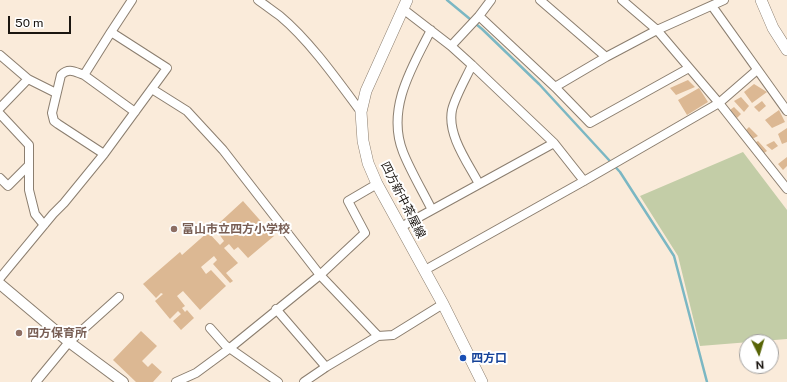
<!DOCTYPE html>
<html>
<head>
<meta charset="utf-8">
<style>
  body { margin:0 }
  #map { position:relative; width:787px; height:382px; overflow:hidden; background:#faebda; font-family:"Public Sans",sans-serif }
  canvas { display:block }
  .north { position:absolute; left:739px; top:334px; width:40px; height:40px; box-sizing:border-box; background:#fff; border:1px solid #a3a19f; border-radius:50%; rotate:175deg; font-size:11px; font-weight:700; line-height:16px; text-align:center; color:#1a1510 }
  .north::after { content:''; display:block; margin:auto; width:14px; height:18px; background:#576406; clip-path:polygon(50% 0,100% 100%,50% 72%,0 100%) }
  .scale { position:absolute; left:8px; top:16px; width:63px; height:18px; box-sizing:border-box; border:2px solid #1a1510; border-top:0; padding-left:5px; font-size:12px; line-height:14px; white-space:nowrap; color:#1a1510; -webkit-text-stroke:3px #fff; paint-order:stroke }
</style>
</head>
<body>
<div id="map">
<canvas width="787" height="382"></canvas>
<div class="north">N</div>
<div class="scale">50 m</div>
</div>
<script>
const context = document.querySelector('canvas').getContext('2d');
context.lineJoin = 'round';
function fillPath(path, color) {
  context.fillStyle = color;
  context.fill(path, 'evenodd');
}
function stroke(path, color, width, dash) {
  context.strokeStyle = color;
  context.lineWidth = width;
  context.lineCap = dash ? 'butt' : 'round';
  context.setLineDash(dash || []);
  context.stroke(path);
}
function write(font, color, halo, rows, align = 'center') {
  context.font = font + ' "Public Sans","Noto Sans JP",sans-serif';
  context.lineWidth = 4;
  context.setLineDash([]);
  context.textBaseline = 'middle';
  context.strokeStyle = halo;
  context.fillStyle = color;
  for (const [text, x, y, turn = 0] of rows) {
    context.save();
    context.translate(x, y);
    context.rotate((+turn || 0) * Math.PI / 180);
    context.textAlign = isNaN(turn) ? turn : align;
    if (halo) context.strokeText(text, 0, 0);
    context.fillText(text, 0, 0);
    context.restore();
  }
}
fillPath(new Path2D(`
  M 743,152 L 787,210 L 787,339 L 700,346 L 678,256 L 640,196 Z`), '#c3cda7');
stroke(new Path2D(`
  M 447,0 L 482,29 L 539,84 L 620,172 L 674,256 L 707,382`), '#7bb7c3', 2.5);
fillPath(new Path2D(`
  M 688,80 L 695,87 L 676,95 L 670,88 Z
  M 754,84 L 767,92 L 752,103 L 744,92 Z
  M 699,88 L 708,102 L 687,115 L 678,100 Z
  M 741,97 L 749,106 L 744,112 L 734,101 Z
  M 762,101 L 766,106 L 759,112 L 754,107 Z
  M 734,107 L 741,114 L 737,118 L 730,110 Z
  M 779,110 L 785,122 L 772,128 L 765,120 Z
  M 749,127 L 758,136 L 752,139 L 745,131 Z
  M 787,128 L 787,142 L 782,144 L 778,134 Z
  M 758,141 L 767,151 L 764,153 L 754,143 Z
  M 774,141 L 778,146 L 772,150 L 766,145 Z
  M 787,157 L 787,166 L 783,170 L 778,164 Z
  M 243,201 L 274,236 L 248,258 L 238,247 L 234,250 L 229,244 L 224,248 L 238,263 L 226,273 L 233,281 L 230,283 L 213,264 L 217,260 L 214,256 L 201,267 L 206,274 L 211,270 L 226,286 L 200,310 L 183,291 L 177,296 L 185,306 L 182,308 L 185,312 L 187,310 L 194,318 L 181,330 L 173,321 L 181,314 L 178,311 L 170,319 L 155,301 L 163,294 L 161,293 L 156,298 L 143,284 L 180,252 L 182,255 L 208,232 L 220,245 L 224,241 L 219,234 L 223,230 L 218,224 Z
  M 141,331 L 157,346 L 142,361 L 148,367 L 152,363 L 162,372 L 153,382 L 136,382 L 113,360 Z`), '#dcb893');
const minor = new Path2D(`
  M 258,0 C 265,5 273,11 280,16 C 310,41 338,81 361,112
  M 540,0 L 606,57
  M 622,0 L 657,30 L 719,103 L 787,189
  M 712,6 L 787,111
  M 403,9 L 451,46 L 472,65 L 554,143 L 584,181
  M 479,16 L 555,87 L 590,123 L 689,68
  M 431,30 C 412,67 386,109 403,152 C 410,170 423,192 432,210
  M 111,32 L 132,0
  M 451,46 L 479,16 L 491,0
  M 0,55 L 28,79 L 56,93
  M 472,65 C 466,78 455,97 452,110 C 447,135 468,163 479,184
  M 84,75 L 135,112
  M 555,87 L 606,57 L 657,30 L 724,0
  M 152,89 L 187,111 L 223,150 L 320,275 L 378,336
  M 0,108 L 28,79
  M 0,114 L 29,145 L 29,190 L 35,214 L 44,225
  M 0,178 L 8,186 L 28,166
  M 401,227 L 554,143
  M 425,270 L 584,181 L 719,103 L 757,70
  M 0,278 L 53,214 L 64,203 L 104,154 L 167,68 L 111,32 L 84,75 C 75,72 69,67 61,75 L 52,113 L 54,121 L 58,124 L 104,154
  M 276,309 L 326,367
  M 210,328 L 225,345 L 278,382
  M 36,382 L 69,342 L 119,297
  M 176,382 L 196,373 L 230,348 L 320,275 L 365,233 L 348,201 L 377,184
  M 304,382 L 326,367 L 378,336 L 393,335 L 443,304`);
const tertiary = new Path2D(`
  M 0,284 L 69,342 L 123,382`);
const secondary = new Path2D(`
  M 407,0 L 366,91 L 361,112 L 363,141 L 368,163 L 377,184 L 443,304 L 482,382
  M 761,0 L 773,28 L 787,50`);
stroke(minor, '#8b7e6f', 10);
stroke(tertiary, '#8b7e6f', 12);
stroke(secondary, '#8b7e6f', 12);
stroke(minor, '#fff', 8);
stroke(tertiary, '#fff', 10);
stroke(secondary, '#fff', 11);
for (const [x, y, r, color] of [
  [174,229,4,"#8d6e63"],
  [19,333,4,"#8d6e63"],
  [463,358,4,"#1a4fb4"]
]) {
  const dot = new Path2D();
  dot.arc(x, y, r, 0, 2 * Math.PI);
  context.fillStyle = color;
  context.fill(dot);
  stroke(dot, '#fff', 1.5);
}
write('12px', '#1a1510', '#fff', [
  ["四方新中茶屋線",403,200,63]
]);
write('bold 12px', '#785e54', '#fff', [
  ["富山市立四方小学校",182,229],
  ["四方保育所",27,333]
], 'left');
write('bold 12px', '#164399', '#fff', [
  ["四方口",471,358]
], 'left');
</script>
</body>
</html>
